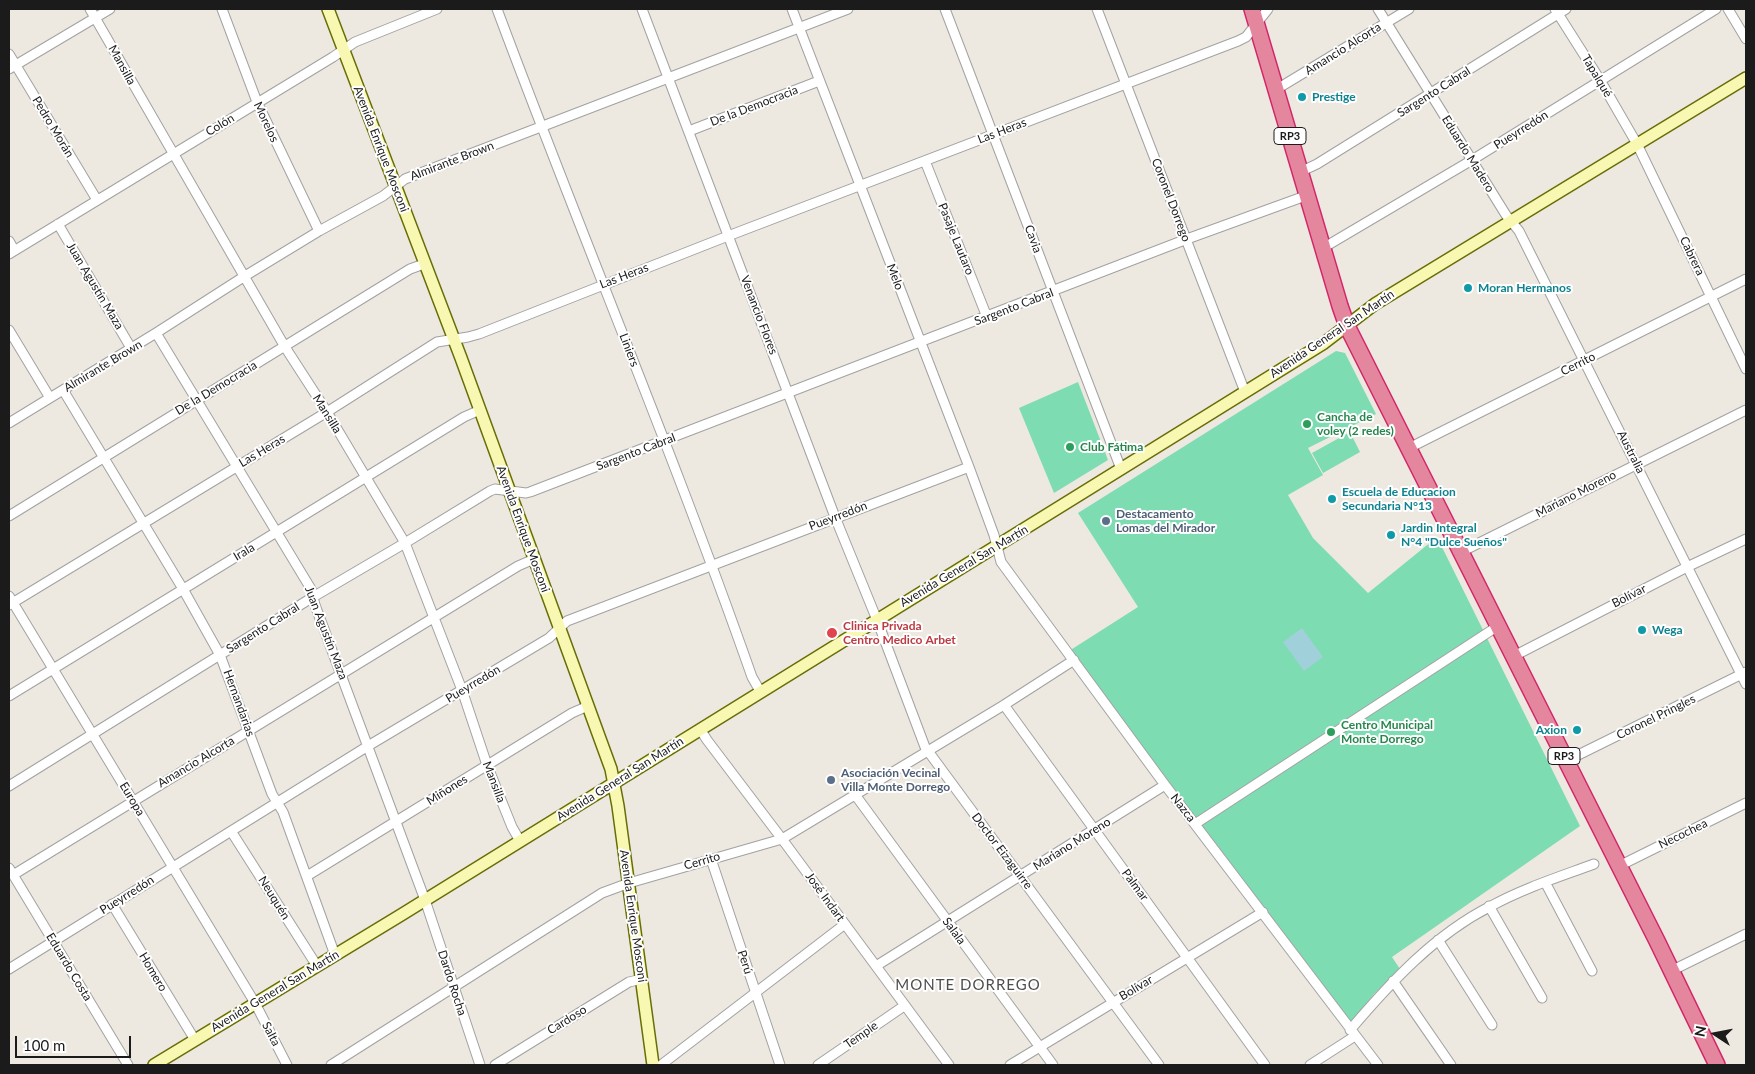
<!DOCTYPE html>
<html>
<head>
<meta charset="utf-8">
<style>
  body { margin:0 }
  #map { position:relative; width:1755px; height:1074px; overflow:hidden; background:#ede8e0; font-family:Lato,sans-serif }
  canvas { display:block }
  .frame { position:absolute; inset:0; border:10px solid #1b1b1b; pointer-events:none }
  .north { position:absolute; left:1690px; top:1009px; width:50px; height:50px; -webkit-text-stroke:4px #fff; paint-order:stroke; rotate:281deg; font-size:14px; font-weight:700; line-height:20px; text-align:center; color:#1b1b1b }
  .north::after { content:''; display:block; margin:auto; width:18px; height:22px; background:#1b1b1b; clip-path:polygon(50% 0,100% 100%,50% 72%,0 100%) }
  .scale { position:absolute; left:15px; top:1036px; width:116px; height:22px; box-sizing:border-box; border:2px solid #1b1b1b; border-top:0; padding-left:6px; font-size:15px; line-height:18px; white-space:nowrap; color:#1b1b1b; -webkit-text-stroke:4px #fff; paint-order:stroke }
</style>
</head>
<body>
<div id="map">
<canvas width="1755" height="1074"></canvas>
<div class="frame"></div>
<div class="north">N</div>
<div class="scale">100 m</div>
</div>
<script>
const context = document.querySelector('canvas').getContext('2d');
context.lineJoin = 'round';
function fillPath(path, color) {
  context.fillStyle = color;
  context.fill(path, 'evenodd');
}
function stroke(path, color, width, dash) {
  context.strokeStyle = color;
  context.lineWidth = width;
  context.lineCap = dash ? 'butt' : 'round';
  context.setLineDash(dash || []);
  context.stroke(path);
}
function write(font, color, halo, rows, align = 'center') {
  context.font = font + ' Lato,sans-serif';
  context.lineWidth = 4;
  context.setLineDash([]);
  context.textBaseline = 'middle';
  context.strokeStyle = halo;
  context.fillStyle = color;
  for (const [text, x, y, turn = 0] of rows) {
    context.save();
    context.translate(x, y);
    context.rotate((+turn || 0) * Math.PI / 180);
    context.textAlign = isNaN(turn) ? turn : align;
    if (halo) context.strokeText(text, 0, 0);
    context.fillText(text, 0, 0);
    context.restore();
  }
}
fillPath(new Path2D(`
  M 1336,351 L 1345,353 L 1376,414 L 1308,448 L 1323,475 L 1288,495 L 1313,538 L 1368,593 L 1437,537 L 1580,826 L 1392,957 L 1400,969 L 1374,994 L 1350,1024 L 1069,651 L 1138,607 L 1078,513 Z
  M 1078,382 L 1108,460 L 1054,493 L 1019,408 Z
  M 1350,432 L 1360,452 L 1323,473 L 1312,453 Z`), '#7edcb3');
fillPath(new Path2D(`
  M 1302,628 L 1323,657 L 1304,671 L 1283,642 Z`), '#a0d0da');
const street = new Path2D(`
  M 90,9 L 285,347 L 327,412 L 405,543 L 462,690 L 487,765 L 512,827 L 520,841
  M 222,9 L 257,102 L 319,231
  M 497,9 C 580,232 673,452 752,677 L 760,691
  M 642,9 L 835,517 L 877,620 L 925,747 L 1159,1065
  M 792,9 L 969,467 L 994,535 L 1001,562 L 1165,785 L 1378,1065
  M 945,9 L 1121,469
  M 1097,9 L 1245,392
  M 1378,9 L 1506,215 L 1519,231 L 1746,684
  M 1555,9 L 1600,80 L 1637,144 L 1746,369
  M 1728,9 L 1746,39
  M 9,54 L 97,200
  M 9,69 L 110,9
  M 1277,89 L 1409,9
  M 689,131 L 819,81
  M 925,161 L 987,317
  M 1300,172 L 1317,164 L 1566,9
  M 58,224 L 131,348
  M 9,241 L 14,250
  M 1323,248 L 1472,160 L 1716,9
  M 9,254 L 333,57 L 355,42 L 437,9
  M 9,330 L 50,398
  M 156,333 L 311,589 L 315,605 L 425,900 L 480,1065
  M 63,390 L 183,589 L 220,655 L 272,794 L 283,812 L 335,955
  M 9,423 L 156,333 L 245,276 L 319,231 L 383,196 L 405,179 L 848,9
  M 1409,448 L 1746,279
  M 9,516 L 410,269 L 424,264
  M 1461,552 L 1746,410
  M 9,596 L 255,1003 L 287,1065
  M 9,605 L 327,412 L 437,342 L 468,337 L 479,334 L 728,236 L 1238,41 L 1246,37 L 1268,9
  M 1514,656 L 1687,567 L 1746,539
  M 9,696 L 464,417 L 480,410
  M 1004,705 L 1265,1065
  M 700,729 L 707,740 L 782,839 L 949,1065
  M 1566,761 L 1746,672
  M 9,786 L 313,597 L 405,543 L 490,491 L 495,489 L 526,493 L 530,492 L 1187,239 L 1308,195
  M 856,796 L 1053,1065
  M 1195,824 L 1498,626
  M 231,831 L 317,966
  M 711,859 L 780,1065
  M 1619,866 L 1746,803
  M 9,868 L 128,1065
  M 13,875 L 518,566 L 534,559
  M 307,876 L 572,713 L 588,706
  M 1545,882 L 1592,971
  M 112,904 L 195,1040
  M 1489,906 L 1542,998
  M 1438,940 L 1492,1025
  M 876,966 L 1165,785
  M 9,969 L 368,746 L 549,638 L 567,621 L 969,467
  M 1671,971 L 1746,934
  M 1393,981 L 1451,1065
  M 1350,1030 C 1391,982 1434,935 1491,906 C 1524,888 1559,877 1594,864
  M 331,1065 L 602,893 L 629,883 L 782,839 L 1004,705 L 1074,660
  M 495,1065 L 629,982 L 642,979
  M 661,1065 L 845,924
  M 818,1065 L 904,1006
  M 1010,1065 L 1263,912
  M 1310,1065 L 1355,1036`);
const secondary = new Path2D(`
  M 328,9 L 461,358 L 611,769 L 618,806 L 653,1065
  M 154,1065 L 401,915 L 1208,415 L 1324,343 L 1375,304 L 1746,78`);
const highway = new Path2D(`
  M 1252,9 L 1340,306 L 1347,326 L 1657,941 L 1717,1065`);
stroke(street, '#a2a2a2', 11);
stroke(secondary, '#686e06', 14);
stroke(highway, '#d2256a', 18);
stroke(street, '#fff', 9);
stroke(secondary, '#f8f8b3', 11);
stroke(highway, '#e4879e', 15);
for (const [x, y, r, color] of [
  [1302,97,5,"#0f9aa8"],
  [1468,288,5,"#0f9aa8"],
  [1307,424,5,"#2e9e5b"],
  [1070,447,5,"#2e9e5b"],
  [1332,499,5,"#0f9aa8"],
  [1106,521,5,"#5c6f8a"],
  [1391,535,5,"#0f9aa8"],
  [1642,630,5,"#0f9aa8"],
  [832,633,6,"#e0444e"],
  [1577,730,5,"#0f9aa8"],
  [1331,732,5,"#2e9e5b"],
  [831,780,5,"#5c6f8a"]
]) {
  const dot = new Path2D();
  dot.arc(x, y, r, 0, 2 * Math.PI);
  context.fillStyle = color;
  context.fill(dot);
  stroke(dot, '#fff', 2);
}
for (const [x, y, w] of [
  [1290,136,32],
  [1564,756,32]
]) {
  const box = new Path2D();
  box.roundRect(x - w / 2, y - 8.5, w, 17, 4);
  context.fillStyle = '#fff';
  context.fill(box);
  stroke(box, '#1b1b1b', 1);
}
write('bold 11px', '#1b1b1b', null, [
  ["RP3",1290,136],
  ["RP3",1564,756]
]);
write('12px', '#1b1b1b', '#fff', [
  ["Amancio Alcorta",1343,49,-32],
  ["Mansilla",122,65,61],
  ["Tapalqué",1597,76,59],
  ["Sargento Cabral",1434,92,-32],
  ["De la Democracia",754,106,-21],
  ["Morelos",266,122,65],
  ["Colón",220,125,-31],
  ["Pedro Morán",53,127,59],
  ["Pueyrredón",1521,130,-32],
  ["Las Heras",1002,131,-21],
  ["Avenida Enrique Mosconi",381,149,69],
  ["Eduardo Madero",1468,154,58],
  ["Almirante Brown",452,161,-21],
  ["Coronel Dorrego",1171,200,69],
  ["Pasaje Lautaro",956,239,68],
  ["Cavia",1033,239,70],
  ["Cabrera",1692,256,64],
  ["Las Heras",624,276,-21],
  ["Melo",895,277,69],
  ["Juan Agustín Maza",95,286,59],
  ["Sargento Cabral",1014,307,-21],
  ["Venancio Flores",759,315,69],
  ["Avenida General San Martín",1332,334,-34],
  ["Liniers",629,350,69],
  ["Cerrito",1578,364,-27],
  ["Almirante Brown",103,366,-31],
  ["De la Democracia",216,388,-31],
  ["Mansilla",327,414,58],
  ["Las Heras",262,451,-31],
  ["Sargento Cabral",636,452,-21],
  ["Australia",1631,452,63],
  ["Mariano Moreno",1576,494,-27],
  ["Pueyrredón",838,516,-21],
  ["Avenida Enrique Mosconi",523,529,70],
  ["Irala",244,552,-31],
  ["Avenida General San Martín",964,566,-31],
  ["Bolívar",1629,596,-27],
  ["Sargento Cabral",263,628,-32],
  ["Juan Agustín Maza",326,633,69],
  ["Pueyrredón",473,684,-31],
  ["Hernandarias",239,703,70],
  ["Coronel Pringles",1656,717,-26],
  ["Amancio Alcorta",196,762,-31],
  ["Avenida General San Martín",620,779,-32],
  ["Mansilla",494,782,69],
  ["Miñones",447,790,-32],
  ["Europa",132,799,59],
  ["Nazca",1183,808,52],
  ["Necochea",1683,834,-26],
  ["Mariano Moreno",1072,844,-32],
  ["Doctor Eizaguirre",1002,851,53],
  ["Cerrito",702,861,-16],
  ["Palmar",1135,885,54],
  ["Pueyrredón",127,895,-32],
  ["José Indart",825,897,54],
  ["Neuquén",274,898,58],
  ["Avenida Enrique Mosconi",633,916,82],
  ["Salala",954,931,54],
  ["Perú",745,962,72],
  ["Eduardo Costa",69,967,59],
  ["Homero",153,972,59],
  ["Dardo Rocha",452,983,72],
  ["Bolívar",1136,988,-31],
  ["Avenida General San Martín",275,991,-31],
  ["Cardoso",567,1020,-32],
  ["Salta",271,1034,63],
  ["Temple",861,1035,-35]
]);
write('bold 12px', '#0d838f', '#fff', [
  ["Prestige",1312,97],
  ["Moran Hermanos",1478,288],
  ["Escuela de Educacion",1342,492],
  ["Secundaria N°13",1342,506],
  ["Jardin Integral",1401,528],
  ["N°4 \"Dulce Sueños\"",1401,542],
  ["Wega",1652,630],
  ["Axion",1567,730,"right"]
], 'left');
write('bold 12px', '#27864d', '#fff', [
  ["Cancha de",1317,417],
  ["voley (2 redes)",1317,431],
  ["Club Fátima",1080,447],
  ["Centro Municipal",1341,725],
  ["Monte Dorrego",1341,739]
], 'left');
write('bold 12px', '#4e5e75', '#fff', [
  ["Destacamento",1116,514],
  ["Lomas del Mirador",1116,528],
  ["Asociación Vecinal",841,773],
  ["Villa Monte Dorrego",841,787]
], 'left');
write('bold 12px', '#be3a42', '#fff', [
  ["Clinica Privada",843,626],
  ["Centro Medico Arbet",843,640]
], 'left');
context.letterSpacing = '1px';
write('15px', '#4e4e4e', '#fff', [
  ["MONTE DORREGO",968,985]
]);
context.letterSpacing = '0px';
</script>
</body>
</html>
